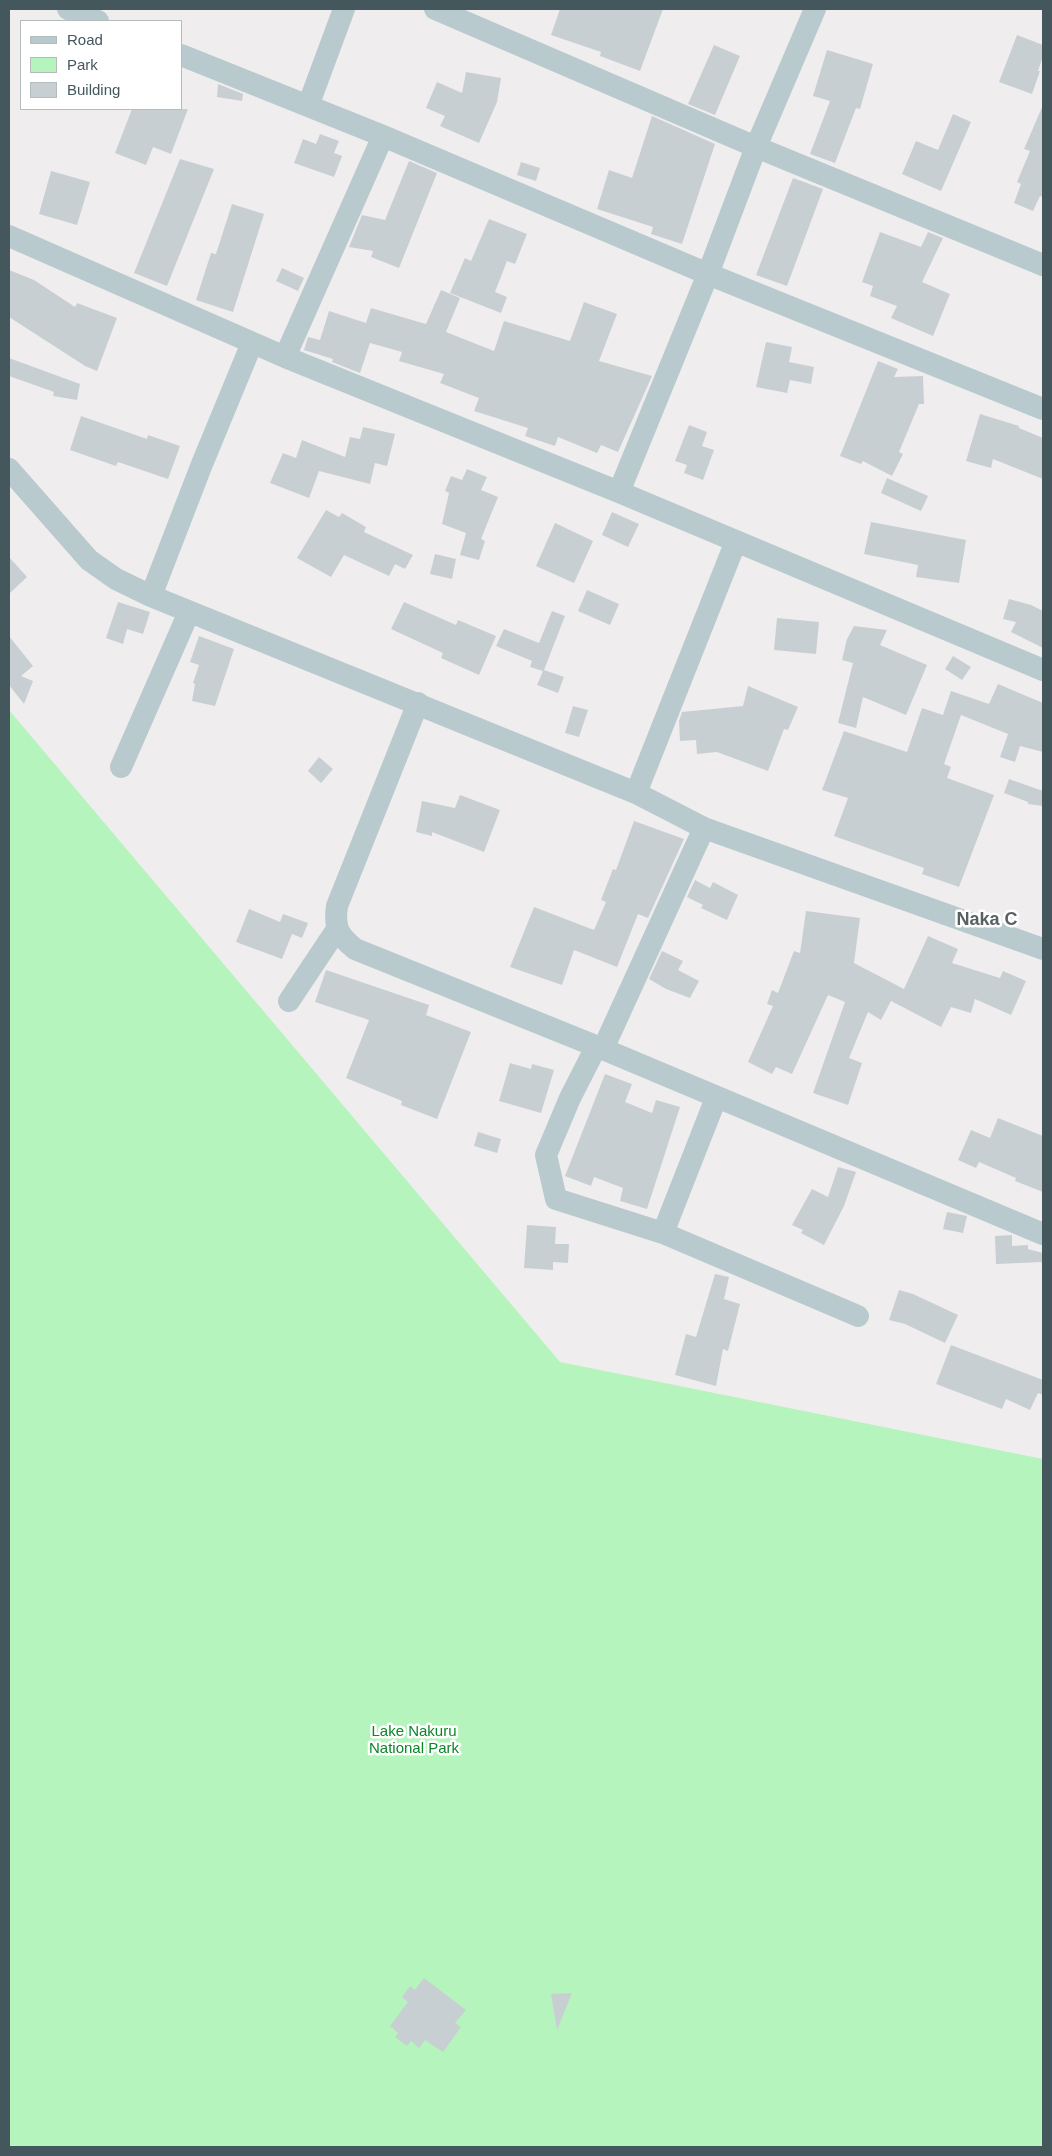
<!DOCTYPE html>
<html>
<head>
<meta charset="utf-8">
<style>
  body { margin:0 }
  #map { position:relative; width:1052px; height:2156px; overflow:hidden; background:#f0edee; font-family:Helvetica,sans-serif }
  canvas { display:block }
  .frame { position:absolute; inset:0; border:10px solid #43575d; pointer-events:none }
  .legend { position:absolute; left:20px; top:20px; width:162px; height:90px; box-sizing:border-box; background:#fff; border:1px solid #b4bcbe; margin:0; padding:6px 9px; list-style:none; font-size:15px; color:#43575d }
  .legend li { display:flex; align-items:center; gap:10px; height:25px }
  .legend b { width:25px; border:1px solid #b4bcbe }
</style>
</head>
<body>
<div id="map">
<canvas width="1052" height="2156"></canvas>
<div class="frame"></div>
<ul class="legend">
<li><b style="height:6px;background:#b9cace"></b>Road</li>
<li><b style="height:14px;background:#b5f4bd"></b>Park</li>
<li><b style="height:14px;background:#c8cfd3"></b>Building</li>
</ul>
</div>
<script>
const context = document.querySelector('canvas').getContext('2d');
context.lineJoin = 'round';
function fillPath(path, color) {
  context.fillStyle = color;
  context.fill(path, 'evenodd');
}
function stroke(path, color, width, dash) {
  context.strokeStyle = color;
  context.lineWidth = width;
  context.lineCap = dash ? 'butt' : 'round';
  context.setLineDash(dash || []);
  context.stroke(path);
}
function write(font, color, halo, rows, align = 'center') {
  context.font = font + ' Helvetica,sans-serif';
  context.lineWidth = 5;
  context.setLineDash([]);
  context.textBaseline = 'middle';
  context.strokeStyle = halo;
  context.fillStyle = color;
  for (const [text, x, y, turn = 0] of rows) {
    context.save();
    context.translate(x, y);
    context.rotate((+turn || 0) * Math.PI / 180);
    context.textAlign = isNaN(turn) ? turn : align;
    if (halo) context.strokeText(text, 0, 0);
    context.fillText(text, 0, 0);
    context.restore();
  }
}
fillPath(new Path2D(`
  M 9,710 L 560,1362 L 1043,1459 L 1043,2147 L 9,2147 Z`), '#b5f4bd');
fillPath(new Path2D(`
  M 560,9 L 663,9 L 640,71 L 600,56 L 601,52 L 551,35 Z
  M 1017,35 L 1043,45 L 1043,56 L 1038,71 L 1040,71 L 1032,94 L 999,82 Z
  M 714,45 L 740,56 L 715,115 L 688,104 Z
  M 827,50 L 873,64 L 860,109 L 856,108 L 835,163 L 810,154 L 830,101 L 813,96 Z
  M 466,72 L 501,78 L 497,102 L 479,143 L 440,126 L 445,116 L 426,108 L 437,82 L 462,93 Z
  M 218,84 L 243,94 L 242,101 L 217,97 Z
  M 1043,105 L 1043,197 L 1040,196 L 1033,211 L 1014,203 L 1021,184 L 1017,182 L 1030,151 L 1024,149 Z
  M 132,109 L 188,109 L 171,154 L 153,147 L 146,165 L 115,153 Z
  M 953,114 L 971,122 L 941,191 L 902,174 L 916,141 L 938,150 Z
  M 652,116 L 715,144 L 682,244 L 651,234 L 653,227 L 597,209 L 609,170 L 632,178 Z
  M 320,134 L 339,141 L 334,153 L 342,156 L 334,177 L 294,163 L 303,139 L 316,144 Z
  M 180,159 L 214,169 L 167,286 L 134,273 Z
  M 409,161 L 437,173 L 399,268 L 371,257 L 373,251 L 349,247 L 362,215 L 385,220 Z
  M 521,162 L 540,168 L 536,181 L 517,175 Z
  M 51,171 L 90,182 L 77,225 L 39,214 Z
  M 793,178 L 823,189 L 787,286 L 756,275 Z
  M 232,204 L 264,214 L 233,312 L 196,300 L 211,253 L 216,254 Z
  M 489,219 L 527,234 L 515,264 L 507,261 L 495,292 L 507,297 L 501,313 L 450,293 L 465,258 L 471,261 Z
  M 880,232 L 921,247 L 928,232 L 943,238 L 922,282 L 950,294 L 933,336 L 891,318 L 897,306 L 870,296 L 873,286 L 862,282 Z
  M 282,268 L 304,278 L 298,291 L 276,281 Z
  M 9,270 L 34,280 L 75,307 L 77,303 L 117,318 L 97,371 L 85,366 L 9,317 Z
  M 441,290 L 460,298 L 446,332 L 494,351 L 504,321 L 570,341 L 584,302 L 617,314 L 599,361 L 652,376 L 618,452 L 601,445 L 597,453 L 558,437 L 555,446 L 525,436 L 528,428 L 474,411 L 479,398 L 440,383 L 444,374 L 399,361 L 402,352 L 370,343 L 360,373 L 332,362 L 333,359 L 304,350 L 308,337 L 320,340 L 329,311 L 366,323 L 371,308 L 426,324 Z
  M 766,342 L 792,347 L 789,362 L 814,367 L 811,384 L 790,380 L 787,393 L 756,387 Z
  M 9,358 L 80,384 L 77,400 L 53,396 L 54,392 L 9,376 Z
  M 878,361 L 898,369 L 894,377 L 923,376 L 924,404 L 919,404 L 899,452 L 903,454 L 892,476 L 863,461 L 861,464 L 840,456 Z
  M 980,414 L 1019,426 L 1019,428 L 1043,438 L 1043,479 L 993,459 L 991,468 L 966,461 Z
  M 81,416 L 147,439 L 148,435 L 180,446 L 168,479 L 118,462 L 116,466 L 70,450 Z
  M 689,425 L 707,432 L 702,446 L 714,450 L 703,480 L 684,473 L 687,465 L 675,461 Z
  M 363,427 L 395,434 L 387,466 L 375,463 L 370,484 L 319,471 L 309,498 L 270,483 L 283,453 L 296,458 L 302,440 L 345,457 L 350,437 L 360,439 Z
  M 467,469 L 487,477 L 481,490 L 498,497 L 481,539 L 485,541 L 479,560 L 460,555 L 466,533 L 442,524 L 449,493 L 445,491 L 451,476 L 462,480 Z
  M 887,478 L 928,496 L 921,511 L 881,493 Z
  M 326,510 L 339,517 L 342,513 L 366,527 L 364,532 L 413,555 L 405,569 L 395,564 L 389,576 L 344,555 L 331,577 L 297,558 Z
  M 612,512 L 639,524 L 628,547 L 602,535 Z
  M 871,522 L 966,540 L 959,583 L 916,577 L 918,565 L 864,554 Z
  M 555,523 L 593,541 L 574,583 L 536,566 Z
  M 435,554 L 456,559 L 452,579 L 430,574 Z
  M 9,557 L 27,577 L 9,594 Z
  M 587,590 L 619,604 L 610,625 L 578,611 Z
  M 1009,599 L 1031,605 L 1043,611 L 1043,648 L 1011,632 L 1016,622 L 1003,619 Z
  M 118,602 L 150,612 L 143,634 L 127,629 L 123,644 L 106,638 Z
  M 404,602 L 456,625 L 458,620 L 496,636 L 479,675 L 441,658 L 443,653 L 391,629 Z
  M 552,611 L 565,616 L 544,670 L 564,677 L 558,693 L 537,685 L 543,671 L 530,667 L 532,661 L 496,646 L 504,629 L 539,643 Z
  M 777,618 L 819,622 L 816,654 L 774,650 Z
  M 854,626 L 887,630 L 880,645 L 927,665 L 906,715 L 863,697 L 856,728 L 838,723 L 853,663 L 842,660 L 847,639 Z
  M 9,636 L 33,666 L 21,676 L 33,681 L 24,704 L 9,685 Z
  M 199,636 L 234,649 L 215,706 L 192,701 L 195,684 L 193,683 L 199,665 L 190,662 Z
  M 953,656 L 971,667 L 962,680 L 945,669 Z
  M 998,684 L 1043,703 L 1043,752 L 1020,746 L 1015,762 L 1000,757 L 1008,734 L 961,715 L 944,764 L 951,767 L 947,778 L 994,795 L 959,887 L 922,874 L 924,868 L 834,836 L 848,798 L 822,790 L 844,731 L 907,752 L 922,708 L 943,715 L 951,691 L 989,704 Z
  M 748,686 L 798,707 L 788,730 L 784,729 L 768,771 L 717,752 L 697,754 L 696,740 L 680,741 L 679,721 L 682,712 L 743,706 Z
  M 573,706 L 588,710 L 579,737 L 565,733 Z
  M 319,757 L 333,769 L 321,783 L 308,771 Z
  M 1009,779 L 1043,791 L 1043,806 L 1028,804 L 1028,802 L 1004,793 Z
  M 460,795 L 500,810 L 484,852 L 432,832 L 432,836 L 416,832 L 422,801 L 455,808 Z
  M 634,821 L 684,839 L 648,918 L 638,914 L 617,967 L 574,950 L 562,985 L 510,967 L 534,907 L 594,930 L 606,902 L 601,900 L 613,869 L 616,870 Z
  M 695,880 L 710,888 L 713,882 L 738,895 L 727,920 L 701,908 L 703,905 L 687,897 Z
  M 249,909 L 280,922 L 283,914 L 308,923 L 302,938 L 292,934 L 282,959 L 236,942 Z
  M 806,911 L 860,918 L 854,963 L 904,989 L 928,936 L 958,949 L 952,963 L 1000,978 L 1003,971 L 1026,981 L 1011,1015 L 975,999 L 971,1013 L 951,1007 L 941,1027 L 891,1001 L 881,1020 L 868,1012 L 849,1058 L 862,1063 L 848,1105 L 813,1093 L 845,1002 L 828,995 L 792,1074 L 776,1067 L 772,1074 L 748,1062 L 773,1006 L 767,1004 L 772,990 L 778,993 L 794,951 L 800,953 Z
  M 662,951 L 683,961 L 678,970 L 699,981 L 690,998 L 666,989 L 649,979 Z
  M 326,970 L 429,1005 L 426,1015 L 471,1032 L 437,1119 L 401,1105 L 402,1101 L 346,1078 L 369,1020 L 315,1002 Z
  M 510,1063 L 531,1069 L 532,1064 L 554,1070 L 541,1113 L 499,1101 Z
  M 605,1074 L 632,1084 L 625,1102 L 652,1113 L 656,1100 L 680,1107 L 647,1209 L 620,1201 L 623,1188 L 594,1177 L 591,1186 L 565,1176 Z
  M 998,1118 L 1043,1136 L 1043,1192 L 1015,1181 L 1016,1178 L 979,1162 L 976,1168 L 958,1160 L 971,1130 L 990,1138 Z
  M 478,1132 L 501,1139 L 497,1153 L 474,1146 Z
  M 838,1167 L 856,1172 L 844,1206 L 824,1245 L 801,1233 L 803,1230 L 792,1225 L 812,1189 L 828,1197 Z
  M 947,1212 L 967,1216 L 963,1233 L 943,1229 Z
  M 527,1225 L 556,1227 L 555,1244 L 569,1244 L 568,1263 L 553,1262 L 553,1270 L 524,1268 Z
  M 1012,1235 L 1012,1246 L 1028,1245 L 1028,1249 L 1043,1253 L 1043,1262 L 996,1264 L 995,1236 Z
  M 715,1274 L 729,1277 L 724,1299 L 740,1304 L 728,1351 L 723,1349 L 716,1386 L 675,1375 L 686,1334 L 696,1337 Z
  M 899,1290 L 913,1294 L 958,1315 L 945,1343 L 905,1324 L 889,1320 Z
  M 951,1345 L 1043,1380 L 1043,1395 L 1038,1393 L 1030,1410 L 1006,1399 L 1002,1409 L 936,1384 Z
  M 424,1978 L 466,2010 L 455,2023 L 461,2027 L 443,2052 L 425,2040 L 419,2048 L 411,2041 L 407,2046 L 395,2037 L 398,2033 L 390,2026 L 408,2002 L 402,1997 L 410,1986 L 415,1990 Z
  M 572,1993 L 557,2030 L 551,1994 Z`), '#c8cfd3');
stroke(new Path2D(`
  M 68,9 L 98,21
  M 435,9 L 756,147 L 1043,265
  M 181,55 L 383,136 L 708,274 L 1043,409
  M 308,106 L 344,9
  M 9,236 L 285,357 L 619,492 L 1043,670
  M 285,357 L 383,136
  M 9,469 L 89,560 L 116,579 L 151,596 L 636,793 L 704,828 L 1043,949
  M 619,492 L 708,274 L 756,147 L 815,9
  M 151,596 L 202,464 L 252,343
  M 418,703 L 337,906 C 334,928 338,935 355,949 L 603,1049 L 1043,1234
  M 121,767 L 189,612
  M 636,793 L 736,541
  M 289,1001 L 337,929
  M 596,1047 L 570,1098 L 546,1155 L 556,1199 L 663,1233 L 858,1316
  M 603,1049 L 704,828
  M 663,1233 L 716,1098`), '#b9cace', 22);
write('15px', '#0c8629', '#fff', [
  ["Lake Nakuru",414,1732],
  ["National Park",414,1749]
]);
write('bold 18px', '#596063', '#fff', [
  ["Naka C",987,920]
]);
</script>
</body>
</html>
